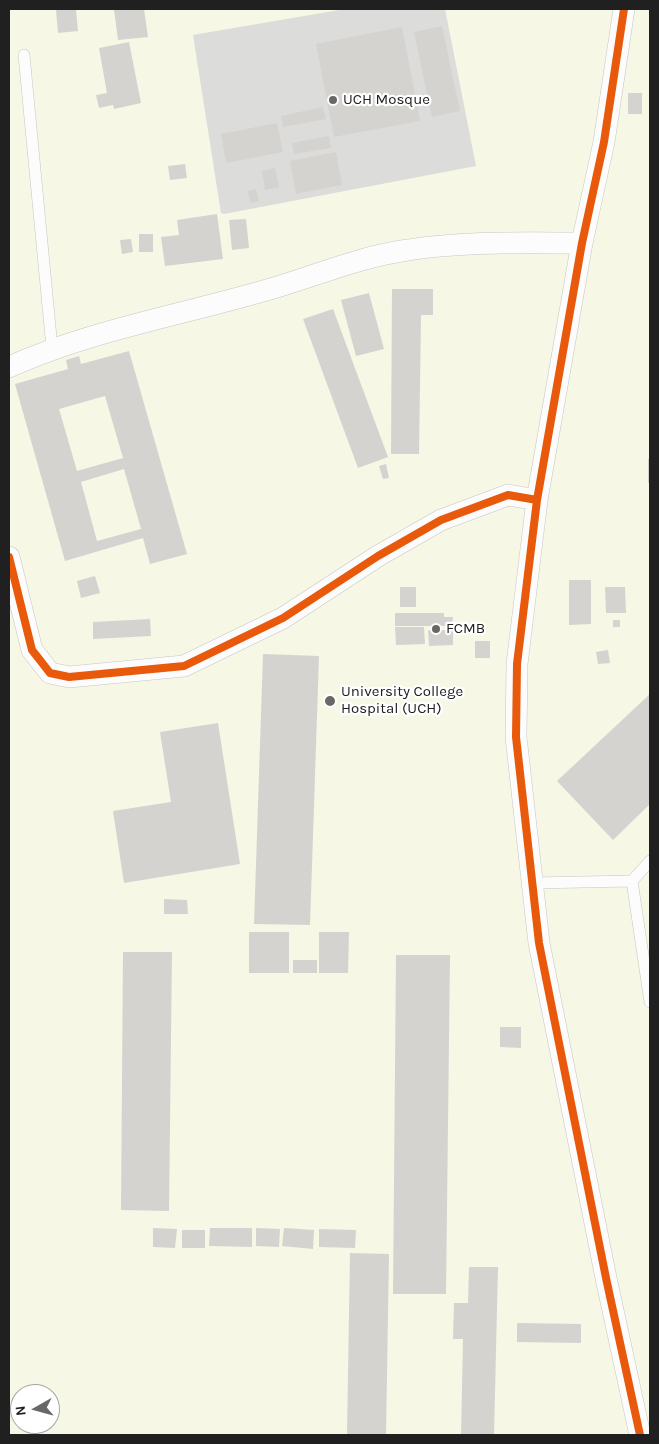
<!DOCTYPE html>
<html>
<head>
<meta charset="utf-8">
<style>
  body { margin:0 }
  #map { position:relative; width:659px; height:1444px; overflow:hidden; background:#eeede9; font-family:Karla,sans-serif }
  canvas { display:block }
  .frame { position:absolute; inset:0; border:10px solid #202020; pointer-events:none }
  .north { position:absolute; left:10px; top:1384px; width:50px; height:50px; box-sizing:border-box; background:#fff; border:1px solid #a6a6a6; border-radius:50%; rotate:263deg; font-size:14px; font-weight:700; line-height:20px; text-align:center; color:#202020 }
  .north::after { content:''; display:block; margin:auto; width:18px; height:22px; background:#686866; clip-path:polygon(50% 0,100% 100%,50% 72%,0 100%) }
</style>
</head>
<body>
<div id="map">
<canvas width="659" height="1444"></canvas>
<div class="frame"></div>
<div class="north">N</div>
</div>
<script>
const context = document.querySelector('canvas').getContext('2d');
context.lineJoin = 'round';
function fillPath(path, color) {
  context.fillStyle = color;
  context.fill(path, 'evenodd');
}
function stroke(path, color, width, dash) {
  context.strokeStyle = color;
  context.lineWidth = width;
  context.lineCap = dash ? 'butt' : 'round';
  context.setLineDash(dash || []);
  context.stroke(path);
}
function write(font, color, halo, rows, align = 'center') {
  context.font = font + ' Karla,sans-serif';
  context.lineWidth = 4.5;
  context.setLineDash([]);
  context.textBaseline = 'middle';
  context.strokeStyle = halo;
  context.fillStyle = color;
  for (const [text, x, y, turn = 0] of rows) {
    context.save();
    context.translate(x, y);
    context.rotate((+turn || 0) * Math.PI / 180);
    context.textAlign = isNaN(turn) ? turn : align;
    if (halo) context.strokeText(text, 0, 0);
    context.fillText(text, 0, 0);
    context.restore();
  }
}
fillPath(new Path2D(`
  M 9,9 L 650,9 L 650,1435 L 9,1435 ZM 20,1394 L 50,1394 L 50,1424 L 20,1424 Z`), '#f6f7e4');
fillPath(new Path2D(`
  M 345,9 L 445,9 L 476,166 L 224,214 L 221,213 L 193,35 Z`), '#dcdcda');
fillPath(new Path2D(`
  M 76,9 L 78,31 L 58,33 L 56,10 Z
  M 114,9 L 144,9 L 148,37 L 118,40 Z
  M 442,26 L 460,111 L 432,117 L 414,32 Z
  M 402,27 L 420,121 L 334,137 L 316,44 Z
  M 129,42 L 141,103 L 114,109 L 113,105 L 99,108 L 96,95 L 107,93 L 99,48 Z
  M 628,93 L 642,93 L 642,114 L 628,114 Z
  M 323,107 L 326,119 L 283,127 L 281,116 Z
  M 277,123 L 283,152 L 226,163 L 221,134 Z
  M 329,136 L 331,148 L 294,154 L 292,143 Z
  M 336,152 L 342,185 L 296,194 L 290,161 Z
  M 185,164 L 187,178 L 170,180 L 168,166 Z
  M 275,168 L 279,187 L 265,190 L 262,171 Z
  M 256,189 L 259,201 L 250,203 L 248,191 Z
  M 217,214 L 223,259 L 165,266 L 161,237 L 179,235 L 177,220 Z
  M 246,219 L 249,248 L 232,250 L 229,220 Z
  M 139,234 L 153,234 L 153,252 L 139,252 Z
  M 131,239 L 133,252 L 122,254 L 120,240 Z
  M 392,289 L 433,289 L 433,315 L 421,315 L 419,454 L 391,454 Z
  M 369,293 L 384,349 L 356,356 L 341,300 Z
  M 333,309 L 388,457 L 358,468 L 303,319 Z
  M 129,351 L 187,554 L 150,564 L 143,538 L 65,561 L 15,384 L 68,369 L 66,360 L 79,356 L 81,364 ZM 105,396 L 123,458 L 77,471 L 59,409 ZM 124,469 L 141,529 L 97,541 L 81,482 Z
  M 648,459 L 650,459 L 650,483 L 648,483 Z
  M 386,464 L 389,478 L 383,479 L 379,466 Z
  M 95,576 L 100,593 L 81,598 L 77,581 Z
  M 569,580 L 591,580 L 591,624 L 569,625 Z
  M 400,587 L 416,587 L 416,607 L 400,607 Z
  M 605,587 L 625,587 L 626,613 L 606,613 Z
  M 395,613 L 444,613 L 444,617 L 453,617 L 452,626 L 395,626 Z
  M 150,619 L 151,636 L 93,639 L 93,622 Z
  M 613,620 L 620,620 L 620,627 L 613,627 Z
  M 395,627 L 424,627 L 425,644 L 396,645 Z
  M 428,630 L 453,630 L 453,645 L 429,646 Z
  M 475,641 L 490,641 L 490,658 L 475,658 Z
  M 608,650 L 610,663 L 598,664 L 596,652 Z
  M 263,654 L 319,656 L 310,925 L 254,924 Z
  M 650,694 L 650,804 L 613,840 L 557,781 Z
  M 218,723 L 240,864 L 124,883 L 113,811 L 171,802 L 160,732 Z
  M 164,899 L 187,900 L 188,914 L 164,914 Z
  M 249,932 L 289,932 L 289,973 L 249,973 Z
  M 319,932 L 349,932 L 348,973 L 319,973 Z
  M 123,952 L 172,952 L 169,1211 L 121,1210 Z
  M 396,955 L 450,955 L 446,1294 L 393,1294 Z
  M 293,960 L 317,960 L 317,973 L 293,973 Z
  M 500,1027 L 521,1027 L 521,1048 L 500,1047 Z
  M 153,1228 L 177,1229 L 175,1248 L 153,1247 Z
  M 210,1228 L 252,1228 L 252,1247 L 209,1246 Z
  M 256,1228 L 280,1229 L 279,1247 L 256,1246 Z
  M 284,1228 L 314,1230 L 313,1249 L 282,1246 Z
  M 319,1229 L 356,1230 L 355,1248 L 319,1247 Z
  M 182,1230 L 205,1230 L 205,1248 L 182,1248 Z
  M 350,1253 L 389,1254 L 386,1435 L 347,1435 Z
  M 469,1267 L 498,1267 L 494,1435 L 461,1435 L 463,1339 L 453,1339 L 454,1303 L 468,1303 Z
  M 517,1323 L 581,1324 L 581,1343 L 517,1342 Z`), '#d5d3d0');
const service = new Path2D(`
  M 24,55 L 52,348
  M 632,881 L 650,1002
  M 534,883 L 632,881 L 650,861`);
const minor = new Path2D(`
  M 624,9 L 604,142 L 582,243 L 537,500 L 517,664 L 516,737 L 539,943 L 606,1278 L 640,1435
  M 9,367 C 94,329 187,314 277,287 C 320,274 363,256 408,250 C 465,241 524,243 582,243
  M 9,557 L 32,650 L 50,673 L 69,677 L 184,666 L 283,618 L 378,556 L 441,520 L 508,495 L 537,500`);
stroke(service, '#c7c6c5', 12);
stroke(minor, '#c7c6c5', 22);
stroke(service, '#fcfcfc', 11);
stroke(minor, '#fcfcfc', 21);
stroke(new Path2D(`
  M 624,9 L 604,142 L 582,243 L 537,500 L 517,664 L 516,737 L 539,943 L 606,1278 L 640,1435
  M 9,557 L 32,650 L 50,673 L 69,677 L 184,666 L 283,618 L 378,556 L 441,520 L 508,495 L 537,500`), '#e8590c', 8);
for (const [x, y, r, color] of [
  [333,100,5,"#686866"],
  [436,629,5,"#686866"],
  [330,701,6,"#686866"]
]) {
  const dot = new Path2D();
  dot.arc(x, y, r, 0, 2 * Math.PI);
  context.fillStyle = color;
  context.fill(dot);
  stroke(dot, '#fff', 2);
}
write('15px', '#202020', '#fff', [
  ["UCH Mosque",343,100],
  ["FCMB",446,629],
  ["University College",341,692],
  ["Hospital (UCH)",341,709]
], 'left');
</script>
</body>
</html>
